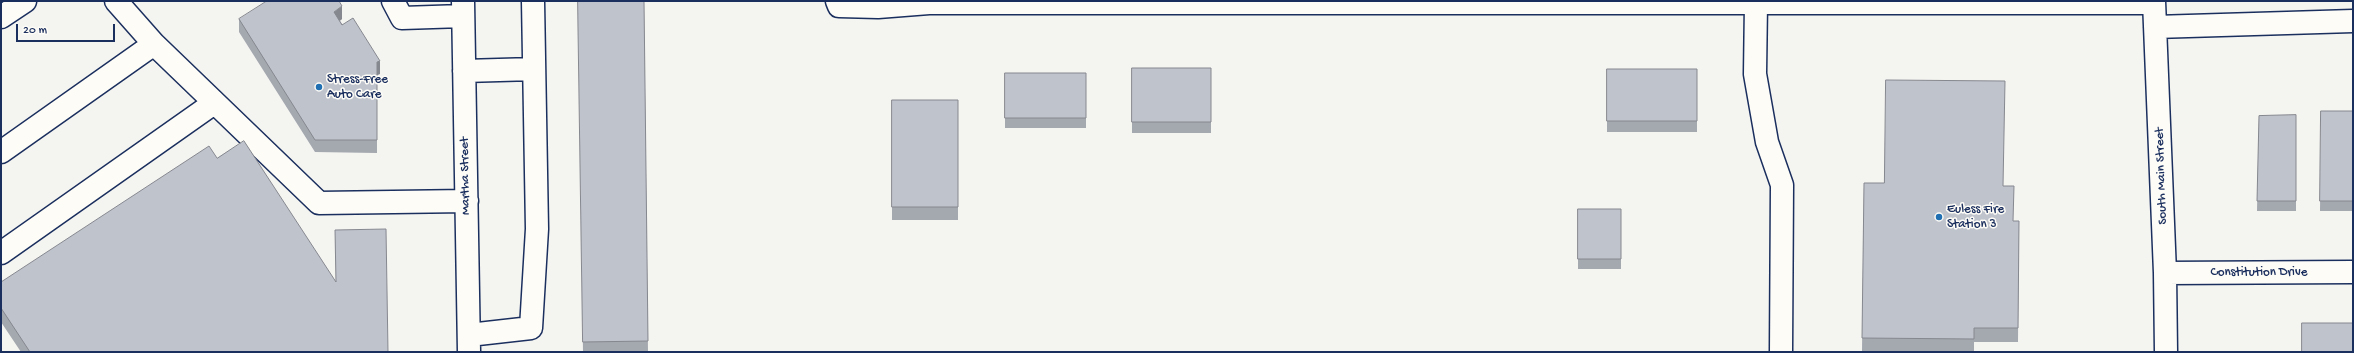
<!DOCTYPE html>
<html>
<head>
<meta charset="utf-8">
<style>
  body { margin:0 }
  #map { position:relative; width:2354px; height:353px; overflow:hidden; background:#f4f4f1; font-family:"Gochi Hand",sans-serif }
  canvas { display:block }
  .frame { position:absolute; inset:0; border:2px solid #1b2f5e; pointer-events:none }
  .scale { position:absolute; left:16px; top:24px; width:99px; height:18px; box-sizing:border-box; border:2px solid #1b2f5e; border-top:0; padding-left:5px; font-size:12px; line-height:14px; white-space:nowrap; color:#1b2f5e; -webkit-text-stroke:3px #fdfcf7; paint-order:stroke }
</style>
</head>
<body>
<div id="map">
<canvas width="2354" height="353"></canvas>
<div class="frame"></div>
<div class="scale">20 m</div>
</div>
<script>
const context = document.querySelector('canvas').getContext('2d');
context.lineJoin = 'round';
function stroke(path, color, width, dash) {
  context.strokeStyle = color;
  context.lineWidth = width;
  context.lineCap = dash ? 'butt' : 'round';
  context.setLineDash(dash || []);
  context.stroke(path);
}
function fillPath(path, color) {
  context.fillStyle = color;
  context.fill(path, 'evenodd');
}
function write(font, color, halo, rows, align = 'center') {
  context.font = font + ' "Gochi Hand",sans-serif';
  context.lineWidth = 3;
  context.setLineDash([]);
  context.textBaseline = 'middle';
  context.strokeStyle = halo;
  context.fillStyle = color;
  for (const [text, x, y, turn = 0] of rows) {
    context.save();
    context.translate(x, y);
    context.rotate((+turn || 0) * Math.PI / 180);
    context.textAlign = isNaN(turn) ? turn : align;
    if (halo) context.strokeText(text, 0, 0);
    context.fillText(text, 0, 0);
    context.restore();
  }
}
const minor = new Path2D(`
  M 393,1 L 402,18 L 463,16
  M 463,1 L 469,352
  M 837,1 L 839,6 L 878,7 L 929,3 L 2154,3
  M 2154,1 L 2165,273 L 2166,352
  M 1756,3 L 1755,74 L 1767,142 L 1782,185 L 1781,352
  M 2155,27 L 2353,21
  M 154,44 L 319,203 L 467,201
  M 464,71 L 534,69
  M 1,152 L 154,44 L 116,1
  M 1,253 L 214,103
  M 2165,273 L 2353,272
  M 469,335 L 531,328 L 537,229 L 533,1`);
const major = new Path2D(`
  M 1,17 L 25,1`);
stroke(minor, '#1b2f5e', 25);
stroke(major, '#1b2f5e', 25);
stroke(minor, '#fdfcf7', 22);
stroke(major, '#fdfcf7', 22);
fillPath(new Path2D(`
  M 578,1 L 644,1 L 648,352 L 583,352 Z
  M 239,19 L 342,19 L 340,21 L 380,74 L 377,75 L 377,153 L 315,152 L 239,32 Z
  M 1132,68 L 1211,68 L 1211,133 L 1132,133 Z
  M 1607,69 L 1697,69 L 1697,132 L 1607,132 Z
  M 1005,73 L 1086,73 L 1086,128 L 1005,128 Z
  M 892,100 L 958,100 L 958,220 L 892,220 Z
  M 2321,111 L 2353,111 L 2353,211 L 2320,211 Z
  M 2296,115 L 2296,211 L 2257,211 L 2259,116 Z
  M 217,158 L 336,282 L 335,230 L 388,352 L 21,352 L 1,322 L 1,282 Z
  M 1864,183 L 2004,186 L 2013,221 L 2019,221 L 2018,342 L 1974,342 L 1974,352 L 1862,351 Z
  M 1578,209 L 1621,209 L 1621,269 L 1578,269 Z`), '#a4a8af');
fillPath(new Path2D(`
  M 342,6 L 342,19 L 334,24 L 334,12 Z
  M 380,61 L 380,74 L 377,75 L 377,153 L 377,62 Z`), '#86888f');
const building = new Path2D(`
  M 267,1 L 339,1 L 342,6 L 334,12 L 342,25 L 353,18 L 380,61 L 377,62 L 377,140 L 315,140 L 239,19 Z
  M 578,1 L 644,1 L 648,341 L 583,342 Z
  M 1132,68 L 1211,68 L 1211,122 L 1132,122 Z
  M 1607,69 L 1697,69 L 1697,121 L 1607,121 Z
  M 1005,73 L 1086,73 L 1086,118 L 1005,118 Z
  M 1886,80 L 2005,81 L 2003,186 L 2014,186 L 2013,221 L 2019,221 L 2018,328 L 1974,328 L 1974,339 L 1862,338 L 1864,183 L 1884,183 Z
  M 892,100 L 958,100 L 958,207 L 892,207 Z
  M 2321,111 L 2353,111 L 2353,201 L 2320,201 Z
  M 2296,115 L 2296,201 L 2257,201 L 2259,116 Z
  M 244,141 L 336,282 L 335,230 L 386,229 L 388,352 L 30,352 L 1,308 L 1,282 L 209,146 L 217,158 Z
  M 1578,209 L 1621,209 L 1621,259 L 1578,259 Z
  M 2302,323 L 2353,323 L 2353,352 L 2302,352 Z`);
fillPath(building, '#bfc3cc');
stroke(building, '#86888f', 1);
for (const [x, y, r, color] of [
  [319,87,4,"#1f6fb2"],
  [1939,217,4,"#1f6fb2"]
]) {
  const dot = new Path2D();
  dot.arc(x, y, r, 0, 2 * Math.PI);
  context.fillStyle = color;
  context.fill(dot);
  stroke(dot, '#fdfcf7', 1.5);
}
write('13px', '#1b2f5e', '#fdfcf7', [
  ["Stress-Free",327,80],
  ["Auto Care",327,95],
  ["Euless Fire",1947,210],
  ["Station 3",1947,225]
], 'left');
write('13px', '#1b2f5e', '#fdfcf7', [
  ["Martha Street",466,176,-91],
  ["South Main Street",2162,176,-92],
  ["Constitution Drive",2259,273]
]);
</script>
</body>
</html>
